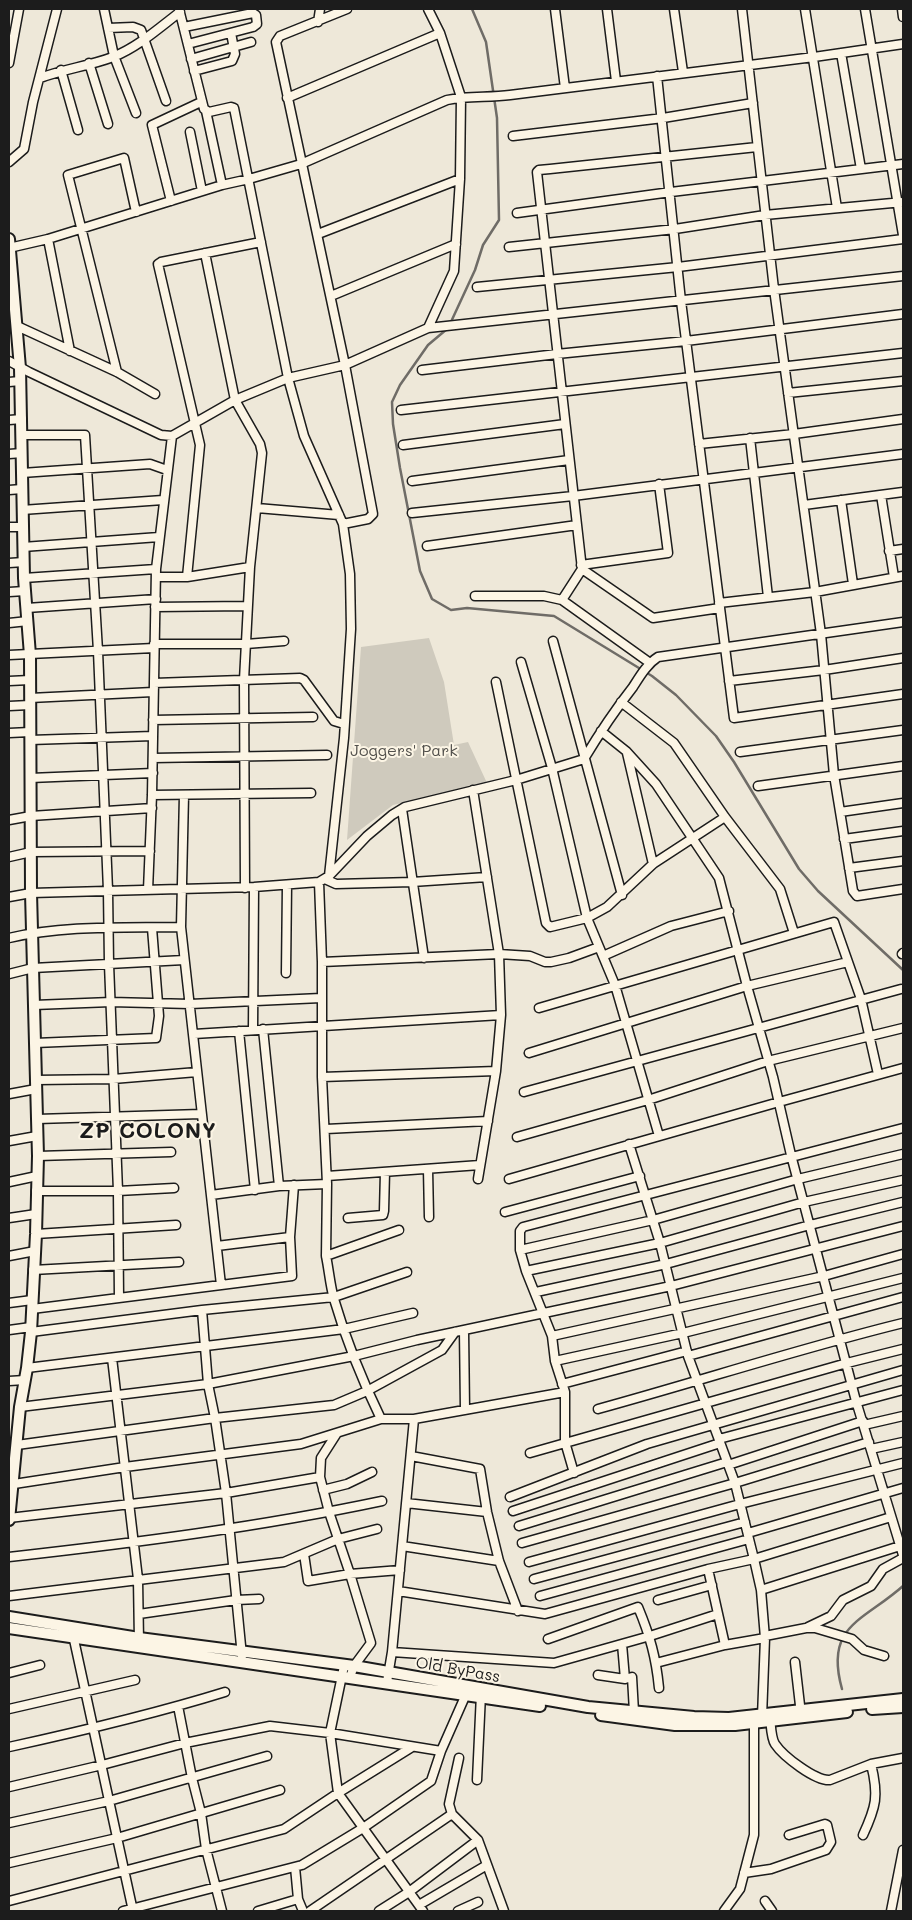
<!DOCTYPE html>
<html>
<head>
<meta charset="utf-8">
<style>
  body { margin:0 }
  #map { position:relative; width:912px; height:1920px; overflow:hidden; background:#eee8d9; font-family:Mali,sans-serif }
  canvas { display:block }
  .frame { position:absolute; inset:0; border:10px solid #1c1c1c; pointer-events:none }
</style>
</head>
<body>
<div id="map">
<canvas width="912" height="1920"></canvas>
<div class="frame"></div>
</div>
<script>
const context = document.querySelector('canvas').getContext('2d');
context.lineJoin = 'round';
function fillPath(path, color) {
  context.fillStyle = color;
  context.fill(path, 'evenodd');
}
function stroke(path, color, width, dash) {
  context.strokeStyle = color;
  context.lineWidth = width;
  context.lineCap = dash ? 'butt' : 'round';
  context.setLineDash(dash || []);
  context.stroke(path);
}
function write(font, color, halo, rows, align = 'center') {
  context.font = font + ' Mali,sans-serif';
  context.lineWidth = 4;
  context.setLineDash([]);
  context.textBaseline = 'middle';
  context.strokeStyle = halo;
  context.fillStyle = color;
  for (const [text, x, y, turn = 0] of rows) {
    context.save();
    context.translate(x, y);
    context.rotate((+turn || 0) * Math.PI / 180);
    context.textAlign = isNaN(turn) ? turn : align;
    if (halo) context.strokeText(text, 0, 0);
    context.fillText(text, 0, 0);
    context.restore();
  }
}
fillPath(new Path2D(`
  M 429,638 L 444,682 L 454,745 L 468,742 L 487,783 L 393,805 L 347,840 L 361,647 Z`), '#cfcabd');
stroke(new Path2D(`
  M 450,324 L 475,270 L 483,245 L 499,220 L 497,118 L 486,42 L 472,9
  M 447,329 L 428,345 L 400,385 L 392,402 L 393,424 L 400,468 L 420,571 L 432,599 L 451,610 L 467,608 L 554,616 L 652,676 L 676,695 L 716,736 L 734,762 L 799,869 L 818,891 L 903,970
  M 842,1689 C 824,1625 864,1621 903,1586`), '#6f6c67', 2.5);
const minor = new Path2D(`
  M 104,9 L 114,56 L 136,113
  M 179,9 L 204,109 L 209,112 L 231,107 L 234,108 L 288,378 L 304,436 L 343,524 L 350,574 L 351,629 L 344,738 L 329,876
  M 428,9 L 440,33 L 461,97 L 460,179 L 454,271 L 428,328
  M 555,9 L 565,88
  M 607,9 L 616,81
  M 674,9 L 683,72
  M 742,9 L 774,289 L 821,634 L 834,775 L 853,891 L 857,896 L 903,889
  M 805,9 L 837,208
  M 865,9 L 903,235
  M 902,9 L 903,17
  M 318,22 L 320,9
  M 184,27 L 253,13 L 256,15 L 257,24 L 253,27 L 188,44
  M 108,28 L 133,27 L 141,30 L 166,101
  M 841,53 L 861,169
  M 191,59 L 251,42
  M 9,63 L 19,9
  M 89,63 L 108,124
  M 61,70 L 78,130
  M 194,71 L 232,61 L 235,54 L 231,33
  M 657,76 L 681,301 L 734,718 L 903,694
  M 40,78 C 64,69 89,66 113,57 C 138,47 159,28 180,12
  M 287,98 L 440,33
  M 206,111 L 222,185
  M 190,132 L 202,191
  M 513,136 L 663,118 L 753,103
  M 9,162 L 24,149 L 33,102 L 57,9
  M 171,201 L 152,125 L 201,102
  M 517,213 L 671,192 L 903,164
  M 318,234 L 460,179
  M 48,239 L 70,351
  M 509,247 L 675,229 L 765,215 L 903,202
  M 9,248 L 48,239 L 222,185 L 249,179 L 301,164 L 447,100 C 468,95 489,98 510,95 L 814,57 L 903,44
  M 205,253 L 235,400 L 260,444 L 262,453 L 250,567 L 244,680 L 245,888
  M 477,287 L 678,267 L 903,239
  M 331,296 L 456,244
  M 17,326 L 117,372 L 155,394
  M 9,361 L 29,372 L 161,435 L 172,436 L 235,400 L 288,378 L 345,365 L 428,328 L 903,276
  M 422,370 L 557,354 L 686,341 L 903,314
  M 117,372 L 68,175 L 124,158 L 136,212
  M 9,382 L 20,381
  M 788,393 L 903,381
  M 401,410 L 903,353
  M 9,420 L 22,419
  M 22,435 L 85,435 L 98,651 L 108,890 L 109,964 L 118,1191 L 119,1298
  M 750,438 L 768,597
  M 699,444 L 794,434 L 903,419
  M 403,445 L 565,424
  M 9,454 L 22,453
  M 22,473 L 150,464 L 167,470
  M 412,481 L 569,460
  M 9,490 L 22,489
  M 881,495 L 894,577
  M 841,500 L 853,584
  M 804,505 L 903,492
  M 257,508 L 339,515
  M 22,510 L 163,500
  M 412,513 L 573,496 L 903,454
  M 343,524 L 368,519 L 373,514 L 345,365 L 276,42 L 280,36 L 347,9
  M 9,527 L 22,527
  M 427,546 L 577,525
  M 23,547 L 159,537
  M 889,551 L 903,549
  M 9,563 L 24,562
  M 581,565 L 668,553 L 659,484
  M 582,569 L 653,618 L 720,608
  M 156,577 L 187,577 L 250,567
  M 187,577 L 200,445 L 158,264 L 161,262 L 261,242
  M 24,578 L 156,569
  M 9,592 L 25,591
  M 475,596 L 544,596 L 562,600
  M 719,603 L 815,592 L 903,576
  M 155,607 L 247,606
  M 27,608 L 156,599
  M 9,623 L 28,621
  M 553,641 L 622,895
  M 154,644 L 246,644 L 284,641
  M 9,655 L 154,648
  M 521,662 L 552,768 L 587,918 L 615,985 L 659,1136
  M 650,663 L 562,600 L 582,569 L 537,172 L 539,170 L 550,169 L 757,147
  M 9,681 L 30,680
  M 729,681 L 824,670 L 903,658
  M 496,682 L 546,923 L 550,927 L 587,918 L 607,907 L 653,864 L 725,817
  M 154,683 L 300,678 L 304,680 L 334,721 L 344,724
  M 30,698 L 153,692
  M 621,702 L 674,743 L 725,817 L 780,889 L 794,933
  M 9,706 L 30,705
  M 153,720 L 313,717
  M 601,731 L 626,751 L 656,784 L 719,878 L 747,986 L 773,1077 L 791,1155 L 856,1401 L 903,1555
  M 9,733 L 30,732
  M 30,740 L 153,736
  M 740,752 L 903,730
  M 627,753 L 653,864
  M 153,758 L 327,755
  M 30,778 L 153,773
  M 758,786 L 903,766
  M 473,790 L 499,954 L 501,1015 L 496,1071 L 478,1179
  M 152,795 L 311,793
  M 184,795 L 181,927 L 221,1285
  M 402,809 L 424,958
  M 840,812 L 903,803
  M 9,820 L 31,816 L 152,808
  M 844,839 L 903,831
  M 9,857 L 31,852 L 150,851
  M 849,868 L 903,861
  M 325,879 L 336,884 L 412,882 L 487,877
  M 319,882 L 322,962 L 322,1077 L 327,1184 L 326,1256 L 399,1230
  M 148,890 L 152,795 L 156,569 L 172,436
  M 9,897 L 31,893 L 254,887 L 319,882 L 329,876 L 367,836 L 392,815 L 405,807 L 516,780 L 584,759 C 599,734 615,710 633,687 C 640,676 647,664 658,657 L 903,622
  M 9,938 C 64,925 124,928 181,927
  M 902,954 L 903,953
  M 603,956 L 671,926 L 729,911
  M 322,962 L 499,954 L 530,956 L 545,962 L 551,962 L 569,958 L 599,947
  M 286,973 L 287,885
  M 9,974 L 33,968 L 184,960
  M 34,1005 L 111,1002 L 190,1004 L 321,998
  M 539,1008 L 834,922 L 861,999 L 878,1074
  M 263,1029 L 279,1186
  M 253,1030 L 254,887
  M 239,1031 L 255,1190
  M 194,1034 L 501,1015
  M 35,1043 L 156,1038 L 159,1016 L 152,928
  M 529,1053 L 747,986 L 848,962
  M 322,1077 L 496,1071
  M 36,1080 L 113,1079 L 197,1072
  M 524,1092 L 901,989
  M 9,1094 L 36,1089
  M 37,1119 L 201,1114
  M 326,1129 L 488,1121
  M 517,1137 L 648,1100 L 768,1061 L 903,1028
  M 9,1141 L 37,1136
  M 629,1144 L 660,1243 L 688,1356 L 735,1483 L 754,1559 L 761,1590 L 765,1638 L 762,1717
  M 38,1156 L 171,1152
  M 428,1169 L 429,1217
  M 327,1176 L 480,1165
  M 509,1179 L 779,1102 L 903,1068
  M 9,1182 L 37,1176
  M 36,1191 L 118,1191 L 174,1188
  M 211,1195 L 279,1186 L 327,1184
  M 505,1212 L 640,1176
  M 9,1218 L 36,1214
  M 348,1218 L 383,1215 L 384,1211 L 385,1172
  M 36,1234 L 176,1225
  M 217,1246 L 290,1237
  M 520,1250 L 653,1220 L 798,1179 L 903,1154
  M 9,1256 L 35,1251
  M 326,1256 C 329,1270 330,1285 334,1299 C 346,1340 362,1380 381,1419
  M 33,1270 L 179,1262
  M 526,1271 L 660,1243 L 804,1202 L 903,1180
  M 536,1292 L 666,1264 L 810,1225 L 903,1202
  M 9,1303 L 32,1300
  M 32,1309 L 292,1276 L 290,1237 L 294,1185
  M 202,1310 L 208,1384 L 215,1418 L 226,1493 L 242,1656
  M 9,1330 L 31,1327
  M 464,1330 L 465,1410
  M 31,1332 L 202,1310 L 334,1297 L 407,1272
  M 552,1336 L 824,1276 L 903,1254
  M 688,1356 L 903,1297
  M 112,1358 L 138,1579 L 139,1642
  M 555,1361 L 683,1333 L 903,1278
  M 27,1368 L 344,1329 L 413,1313
  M 9,1381 L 25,1380
  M 562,1384 L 687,1351
  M 20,1407 L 208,1384 L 354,1356 L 417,1340 L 671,1286 L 903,1226
  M 598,1409 C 700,1381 801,1348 903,1323
  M 864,1425 L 903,1416
  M 337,1433 L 321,1458 L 320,1477 L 329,1512 L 350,1574 L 371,1643 L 354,1666 L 350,1677
  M 719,1439 L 903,1390
  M 17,1445 L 215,1418 L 334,1405 L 367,1391 L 442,1350 L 455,1332
  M 871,1449 L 903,1442
  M 530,1453 L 847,1363 L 903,1349
  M 411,1456 L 480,1469 L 487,1512 L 499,1561 L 518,1611
  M 728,1465 L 863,1421
  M 574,1473 L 565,1442 L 565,1392 L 555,1361 L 552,1336 L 526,1271 L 520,1250 L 520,1231 L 523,1227 L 903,1128
  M 14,1484 L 125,1467 L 301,1444 L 381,1419 L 414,1419 L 565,1392
  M 323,1490 L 347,1484 L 372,1472
  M 510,1497 L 647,1444 L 903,1370
  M 406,1503 L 487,1512
  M 513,1511 L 720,1443
  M 9,1518 L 226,1493 L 320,1477
  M 519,1526 L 727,1462
  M 748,1533 L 903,1488
  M 522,1543 L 735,1483 L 869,1442
  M 402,1546 L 499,1561
  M 304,1554 L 308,1581 L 350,1574 L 400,1570
  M 9,1557 C 134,1543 259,1527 382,1501
  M 529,1562 L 740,1504 L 903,1463
  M 708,1569 L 725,1645
  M 534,1579 L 745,1522
  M 761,1590 L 900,1546
  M 398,1591 L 545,1614 L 708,1569 L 754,1559 L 891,1517
  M 9,1596 L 284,1562 L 338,1539 L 377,1529
  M 540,1596 L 749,1539
  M 658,1600 L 712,1585
  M 139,1614 L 236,1600 L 259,1599
  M 808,1627 L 831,1616 L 843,1600 L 871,1586 L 883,1569 L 903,1558
  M 73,1635 L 133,1911
  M 765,1636 L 806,1628 L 815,1628 L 852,1639 L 864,1650 L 884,1656
  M 548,1639 L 638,1607 C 650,1636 656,1657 659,1688
  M 622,1644 L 625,1679
  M 392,1652 L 554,1663 L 650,1636 L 718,1614
  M 795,1662 L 801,1714
  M 656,1663 L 725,1645 L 765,1638
  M 344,1666 L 330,1733 L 338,1793 L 423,1911
  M 9,1673 L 40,1665
  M 598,1675 L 625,1679 L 632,1677 L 634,1712
  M 387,1682 L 392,1652 L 414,1419
  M 178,1706 L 192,1778 L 201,1813 L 206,1849 L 222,1911
  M 9,1709 L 135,1680
  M 770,1718 C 771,1725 771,1738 775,1744 C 783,1756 815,1781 830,1780 L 871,1764 L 903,1758
  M 9,1747 C 82,1731 154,1714 225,1692
  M 459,1758 L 449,1804 L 452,1814 L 478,1840 L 504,1911
  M 477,1780 L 481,1694
  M 9,1787 L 102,1765 L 185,1743 L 270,1726 L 330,1733 L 441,1751
  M 9,1823 L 109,1801 L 267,1756
  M 863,1835 C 876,1807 879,1796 871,1764
  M 9,1863 L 117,1838 L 280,1790
  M 295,1867 L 298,1899 L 303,1911
  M 744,1873 L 771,1869 L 826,1850 L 831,1842 L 827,1825 L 825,1824 L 789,1835
  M 9,1901 L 284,1829 L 338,1793 L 412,1747
  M 765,1901 L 772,1911
  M 419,1905 L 487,1865
  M 123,1911 L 302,1865 L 363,1828 L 431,1781 L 441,1751 L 467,1692
  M 258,1911 L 298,1899
  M 310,1911 L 452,1814
  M 379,1911 L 409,1892 L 478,1840
  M 458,1911 L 478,1902
  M 724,1911 L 740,1889 L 754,1835 L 754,1719
  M 891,1911 L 903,1850`);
const major = new Path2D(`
  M 9,239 L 20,368 L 24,578 L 30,655 L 31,893 L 38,1156 L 36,1234 L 31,1332 L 27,1368 L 20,1407 L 9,1520
  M 9,1617 L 139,1638 L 354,1666 L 588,1707 L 694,1717 L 729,1718 L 903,1699
  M 9,1628 L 540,1706
  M 872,1709 L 903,1707
  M 601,1715 L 675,1725 L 735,1725 L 847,1712`);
stroke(minor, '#1c1c1c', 11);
stroke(major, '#1c1c1c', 14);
stroke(minor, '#fcf5e5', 8);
stroke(major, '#fcf5e5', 10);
write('16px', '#52504c', '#fcf5e5', [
  ["Joggers' Park",404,751]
]);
write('16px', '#1c1c1c', '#fcf5e5', [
  ["Old ByPass",458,1670,10]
]);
context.letterSpacing = '1px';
write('bold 21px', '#1c1c1c', '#fcf5e5', [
  ["ZP COLONY",148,1132]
]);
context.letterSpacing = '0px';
</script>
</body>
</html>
